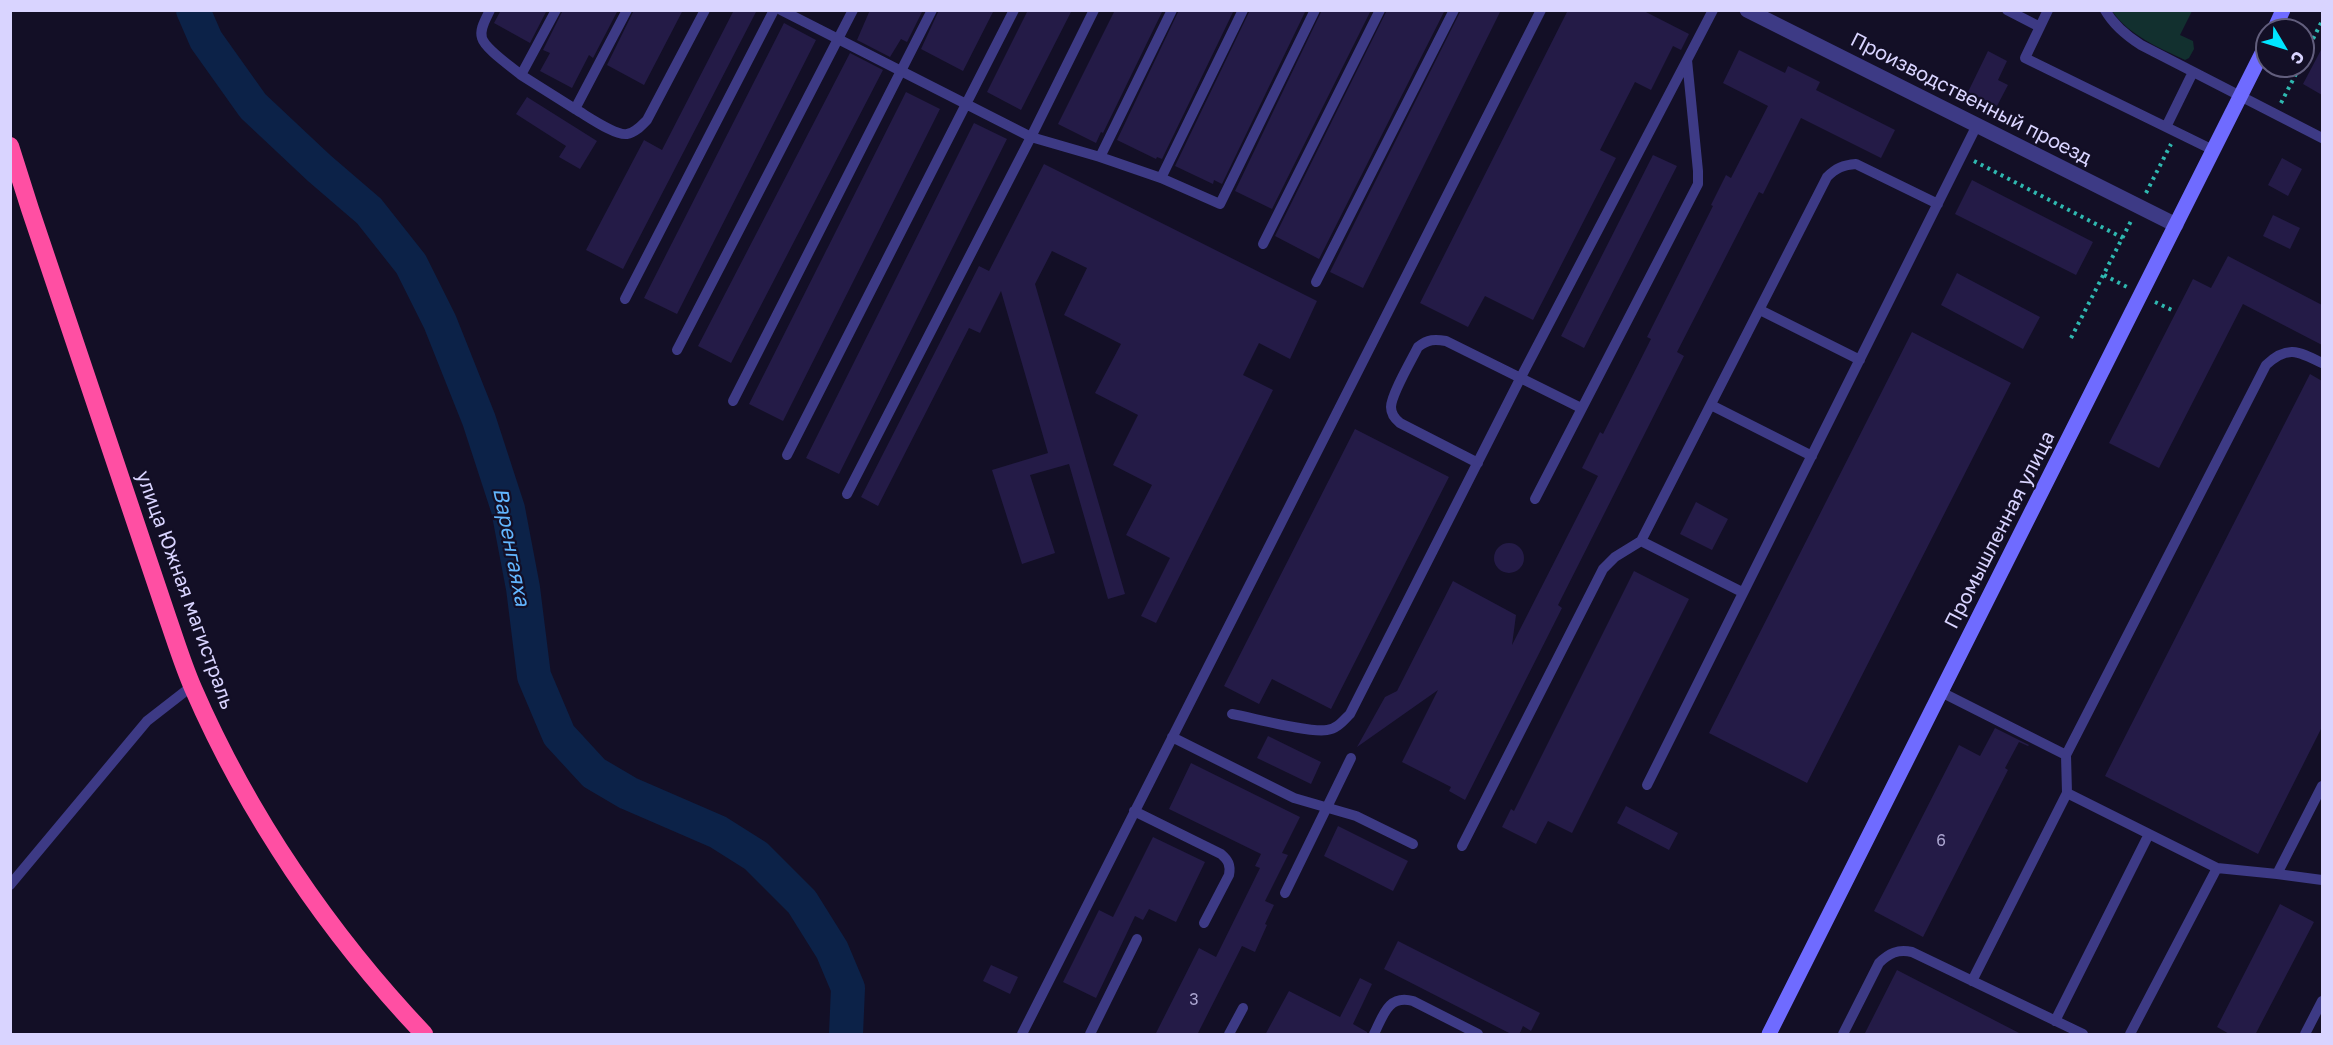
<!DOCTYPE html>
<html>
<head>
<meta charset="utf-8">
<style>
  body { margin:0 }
  #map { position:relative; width:2333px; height:1045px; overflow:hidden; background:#130f26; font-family:"Golos Text",sans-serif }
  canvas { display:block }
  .frame { position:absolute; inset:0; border:12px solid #d9d4ff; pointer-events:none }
  .north { position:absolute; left:2255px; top:18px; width:60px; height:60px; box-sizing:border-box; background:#130f26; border:2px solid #625e7d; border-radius:50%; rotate:128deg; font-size:16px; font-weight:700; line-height:24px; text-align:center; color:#d9d4ff }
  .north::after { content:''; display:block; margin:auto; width:21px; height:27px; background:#00e5ff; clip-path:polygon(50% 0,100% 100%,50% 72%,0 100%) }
</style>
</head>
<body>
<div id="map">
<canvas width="2333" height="1045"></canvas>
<div class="frame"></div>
<div class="north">С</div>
</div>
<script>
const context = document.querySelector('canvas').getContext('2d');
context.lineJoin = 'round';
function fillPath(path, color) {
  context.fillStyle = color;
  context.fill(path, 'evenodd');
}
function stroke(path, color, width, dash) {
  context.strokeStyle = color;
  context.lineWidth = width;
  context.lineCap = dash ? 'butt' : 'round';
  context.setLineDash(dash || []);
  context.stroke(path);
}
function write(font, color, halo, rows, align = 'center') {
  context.font = font + ' "Golos Text",sans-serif';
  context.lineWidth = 4.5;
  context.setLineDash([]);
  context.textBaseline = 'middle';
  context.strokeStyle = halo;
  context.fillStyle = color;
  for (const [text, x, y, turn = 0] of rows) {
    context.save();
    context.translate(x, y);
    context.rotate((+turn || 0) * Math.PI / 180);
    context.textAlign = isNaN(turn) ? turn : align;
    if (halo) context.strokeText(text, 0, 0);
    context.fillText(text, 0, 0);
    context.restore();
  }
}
fillPath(new Path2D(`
  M 2112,11 L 2192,11 L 2180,35 L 2193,41 L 2194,49 L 2189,58 L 2185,60 C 2158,47 2130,36 2112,11 Z`), '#12302f');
stroke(new Path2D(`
  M 193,10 L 206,40 L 253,106 L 319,168 L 369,211 L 411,264 L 440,322 L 479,420 L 508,509 L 523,588 L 534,676 L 559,735 L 594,773 L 628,793 L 718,832 L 756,856 L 802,902 L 832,950 L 848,988 L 846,1034`), '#0c2248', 34);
fillPath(new Path2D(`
  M 501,10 L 547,10 L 530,43 L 494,23 Z
  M 563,10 L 618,10 L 593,58 L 589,55 L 572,88 L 540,71 L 550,53 L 543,50 Z
  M 634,10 L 683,10 L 644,85 L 607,65 Z
  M 734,10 L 757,10 L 623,269 L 586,250 L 644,140 L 662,150 Z
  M 870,10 L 923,10 L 907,42 L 901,39 L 890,57 L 857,40 Z
  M 939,10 L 994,10 L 963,71 L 921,49 Z
  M 1028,10 L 1072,10 L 1021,110 L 987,92 Z
  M 1115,10 L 1163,10 L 1103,133 L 1101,132 L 1096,143 L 1058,124 Z
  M 1179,10 L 1234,10 L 1162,159 L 1157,157 L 1156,159 L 1117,140 Z
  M 1250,10 L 1306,10 L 1222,184 L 1214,180 L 1213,184 L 1175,166 Z
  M 1322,10 L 1371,10 L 1272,209 L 1235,191 Z
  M 1387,10 L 1445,10 L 1319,259 L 1275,236 Z
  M 1461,10 L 1501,10 L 1363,288 L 1330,272 Z
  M 1568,10 L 1642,10 L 1689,34 L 1681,50 L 1673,46 L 1651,90 L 1635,82 L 1600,150 L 1616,158 L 1533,320 L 1485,296 L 1468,327 L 1420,303 Z
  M 784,23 L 816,40 L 677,314 L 644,298 Z
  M 2322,48 L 2322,95 L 2303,84 Z
  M 1739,50 L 1785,73 L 1788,66 L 1820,82 L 1816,90 L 1895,130 L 1881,158 L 1801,118 L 1763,194 L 1759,192 L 1677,352 L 1684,356 L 1558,605 L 1562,608 L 1465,800 L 1449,791 L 1451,787 L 1402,762 L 1438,690 L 1357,747 L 1385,697 L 1397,691 L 1453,581 L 1516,615 L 1512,645 L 1598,476 L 1582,468 L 1600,432 L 1603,434 L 1651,339 L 1647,337 L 1713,206 L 1711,205 L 1726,175 L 1731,178 L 1768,106 L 1723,83 Z
  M 1988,51 L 2007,61 L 1998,80 L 2008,85 L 1997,106 L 1968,92 Z
  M 850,53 L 883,70 L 731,363 L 698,346 Z
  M 906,92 L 940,109 L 783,421 L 749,404 Z
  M 527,97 L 597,141 L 580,169 L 559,157 L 566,146 L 516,114 Z
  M 974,123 L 1007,139 L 839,474 L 806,458 Z
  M 1653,155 L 1677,166 L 1584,348 L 1561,336 Z
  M 2282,158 L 2302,169 L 2288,196 L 2268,185 Z
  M 1044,164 L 1317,301 L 1290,359 L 1259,343 L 1243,375 L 1273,390 L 1156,623 L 1141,616 L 1170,558 L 1126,535 L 1152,485 L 1113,465 L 1138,415 L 1095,393 L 1121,344 L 1064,315 L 1087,268 L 1052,251 L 1035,284 L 1125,594 L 1108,599 L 1069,464 L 1030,475 L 1055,553 L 1022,564 L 992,470 L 1048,453 L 1001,291 L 980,333 L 969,328 L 878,506 L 861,497 L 979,266 L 989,271 Z
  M 1972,180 L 2093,242 L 2076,275 L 1955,214 Z
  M 2273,215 L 2300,228 L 2290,249 L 2263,236 Z
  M 2228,256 L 2322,305 L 2322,345 L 2243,304 L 2159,468 L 2109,443 L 2193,279 L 2211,288 Z
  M 1957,273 L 2040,317 L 2023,349 L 1941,305 Z
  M 1912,332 L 2011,383 L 1807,783 L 1709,733 Z
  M 2310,374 L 2322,381 L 2322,727 L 2258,854 L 2105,776 Z
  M 1355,429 L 1449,477 L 1331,709 L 1272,679 L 1259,704 L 1224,686 Z
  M 1696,502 L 1728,519 L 1712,550 L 1680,534 Z
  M1494 558a15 15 0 1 1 30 0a15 15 0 1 1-30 0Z
  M 1634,571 L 1689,599 L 1572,833 L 1548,821 L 1536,844 L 1502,827 L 1511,809 L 1514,811 Z
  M 1995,728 L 2029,745 L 2028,746 L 2019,742 L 2005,768 L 2008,770 L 1923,937 L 1874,911 L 1959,745 L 1980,756 Z
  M 1268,736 L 1321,762 L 1311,784 L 1257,758 Z
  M 1191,763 L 1300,817 L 1282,853 L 1288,855 L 1265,901 L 1274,905 L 1265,924 L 1267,925 L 1255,952 L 1242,946 L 1197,1035 L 1155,1035 L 1199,948 L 1216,957 L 1260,868 L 1255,866 L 1261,854 L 1169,809 Z
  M 1626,806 L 1678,833 L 1669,850 L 1617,823 Z
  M 1338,826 L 1408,861 L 1393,891 L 1324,856 Z
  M 1153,837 L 1205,862 L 1176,922 L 1149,909 L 1143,920 L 1135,916 L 1096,998 L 1063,982 L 1099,910 L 1113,917 Z
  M 2280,904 L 2314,922 L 2255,1035 L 2231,1035 L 2217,1027 Z
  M 1398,941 L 1540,1013 L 1531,1031 L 1523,1026 L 1519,1035 L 1513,1035 L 1384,969 Z
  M 991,965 L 1018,977 L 1010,994 L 983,981 Z
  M 1897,970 L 2023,1035 L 1864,1035 Z
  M 1360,978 L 1372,984 L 1353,1024 L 1367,1032 L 1367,1035 L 1265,1035 L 1289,991 L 1340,1017 Z`), '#241b47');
stroke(new Path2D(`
  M 2303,59 L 2322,21
  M 2281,103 L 2300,66
  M 1974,161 L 2123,238
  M 2146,193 L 2171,144
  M 2104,275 L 2127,287
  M 2155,302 L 2174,311
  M 2071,338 L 2131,221`), '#2fb8b0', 4, [3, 4.5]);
stroke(new Path2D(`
  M 490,10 C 486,19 479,29 482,38 C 485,49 512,67 521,75
  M 556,10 L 521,75 L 575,109 L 627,10
  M 781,10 L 1031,137 L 1100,157 L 1161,178 L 1220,204 L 1315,10
  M 2007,10 L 2040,27
  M 2048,10 L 2025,58 L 2213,150
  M 2105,10 C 2114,26 2127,36 2141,45 L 2322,138
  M 575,109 C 586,115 615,136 627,134 C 635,133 642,125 647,120 L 705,10
  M 2166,127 L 2193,72
  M 1100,157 L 1172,10
  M 1161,178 L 1243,10
  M 1263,244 L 1380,10
  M 1316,282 L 1454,10
  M 625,299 L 774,10
  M 1760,310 L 1860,360
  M 677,350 L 853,10
  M 733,401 L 932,10
  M 1711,405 L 1812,456
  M 787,455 L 1014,10
  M 1478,463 L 1400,423 C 1395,419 1391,414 1391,407 C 1391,395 1412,359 1418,347 C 1428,339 1435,339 1446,341 L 1581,408
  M 847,494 L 1031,137 L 1094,10
  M 1535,499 L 1698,184 L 1698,171 L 1687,60 L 1713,10
  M 1742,592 L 1641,541 L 1827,177 C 1836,168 1843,165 1856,164 L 1938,204
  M 1941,692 L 2066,755
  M 1232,714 C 1254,718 1308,733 1327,730 C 1337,729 1343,721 1350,714 L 1521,377 L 1687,60
  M 1172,737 L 1294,798 L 1356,816 L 1413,844
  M 1647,785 L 1977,125
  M 2322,786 L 2277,874 L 2322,880
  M 1134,811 L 1221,854 C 1228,860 1231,865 1229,875 L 1204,923
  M 1462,846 L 1603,569 L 1615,557 L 1641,541
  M 2277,874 L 2217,868 L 2067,793 L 2066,755 L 2266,365 C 2287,345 2298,351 2322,363
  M 10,885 L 147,721 L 192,686
  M 1285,893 L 1351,758
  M 1972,981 L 2067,793
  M 2055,1021 L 2149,834
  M 1022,1034 L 1541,10
  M 1090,1034 L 1137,939
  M 1229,1034 L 1243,1008
  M 1374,1034 C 1383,1016 1388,994 1413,1001 L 1478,1034
  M 1843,1034 L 1879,963 C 1889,953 1898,949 1912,952 L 2083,1034
  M 2130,1034 L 2217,868
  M 2305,1034 L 2322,1001`), '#3d3a85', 10);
stroke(new Path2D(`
  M 1747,10 L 2176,225`), '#3d3a85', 15);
stroke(new Path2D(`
  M 2274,30 L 2283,10
  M 1769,1034 L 2267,43`), '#6f6bff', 15);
stroke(new Path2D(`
  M 10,146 L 30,209 L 168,619 C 176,642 183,665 193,688 C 248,815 329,934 424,1034`), '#ff4fa3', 18);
write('16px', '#aca6d1', null, [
  ["6",1941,841],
  ["3",1194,1000]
]);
write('20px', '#d9d4ff', '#130f26', [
  ["Производственный проезд",1971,99,27],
  ["Промышленная улица",2000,530,-63],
  ["улица Южная магистраль",185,590,70]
]);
write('italic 21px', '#62b6ff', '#130f26', [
  ["Варенгаяха",511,547,79]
]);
</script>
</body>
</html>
